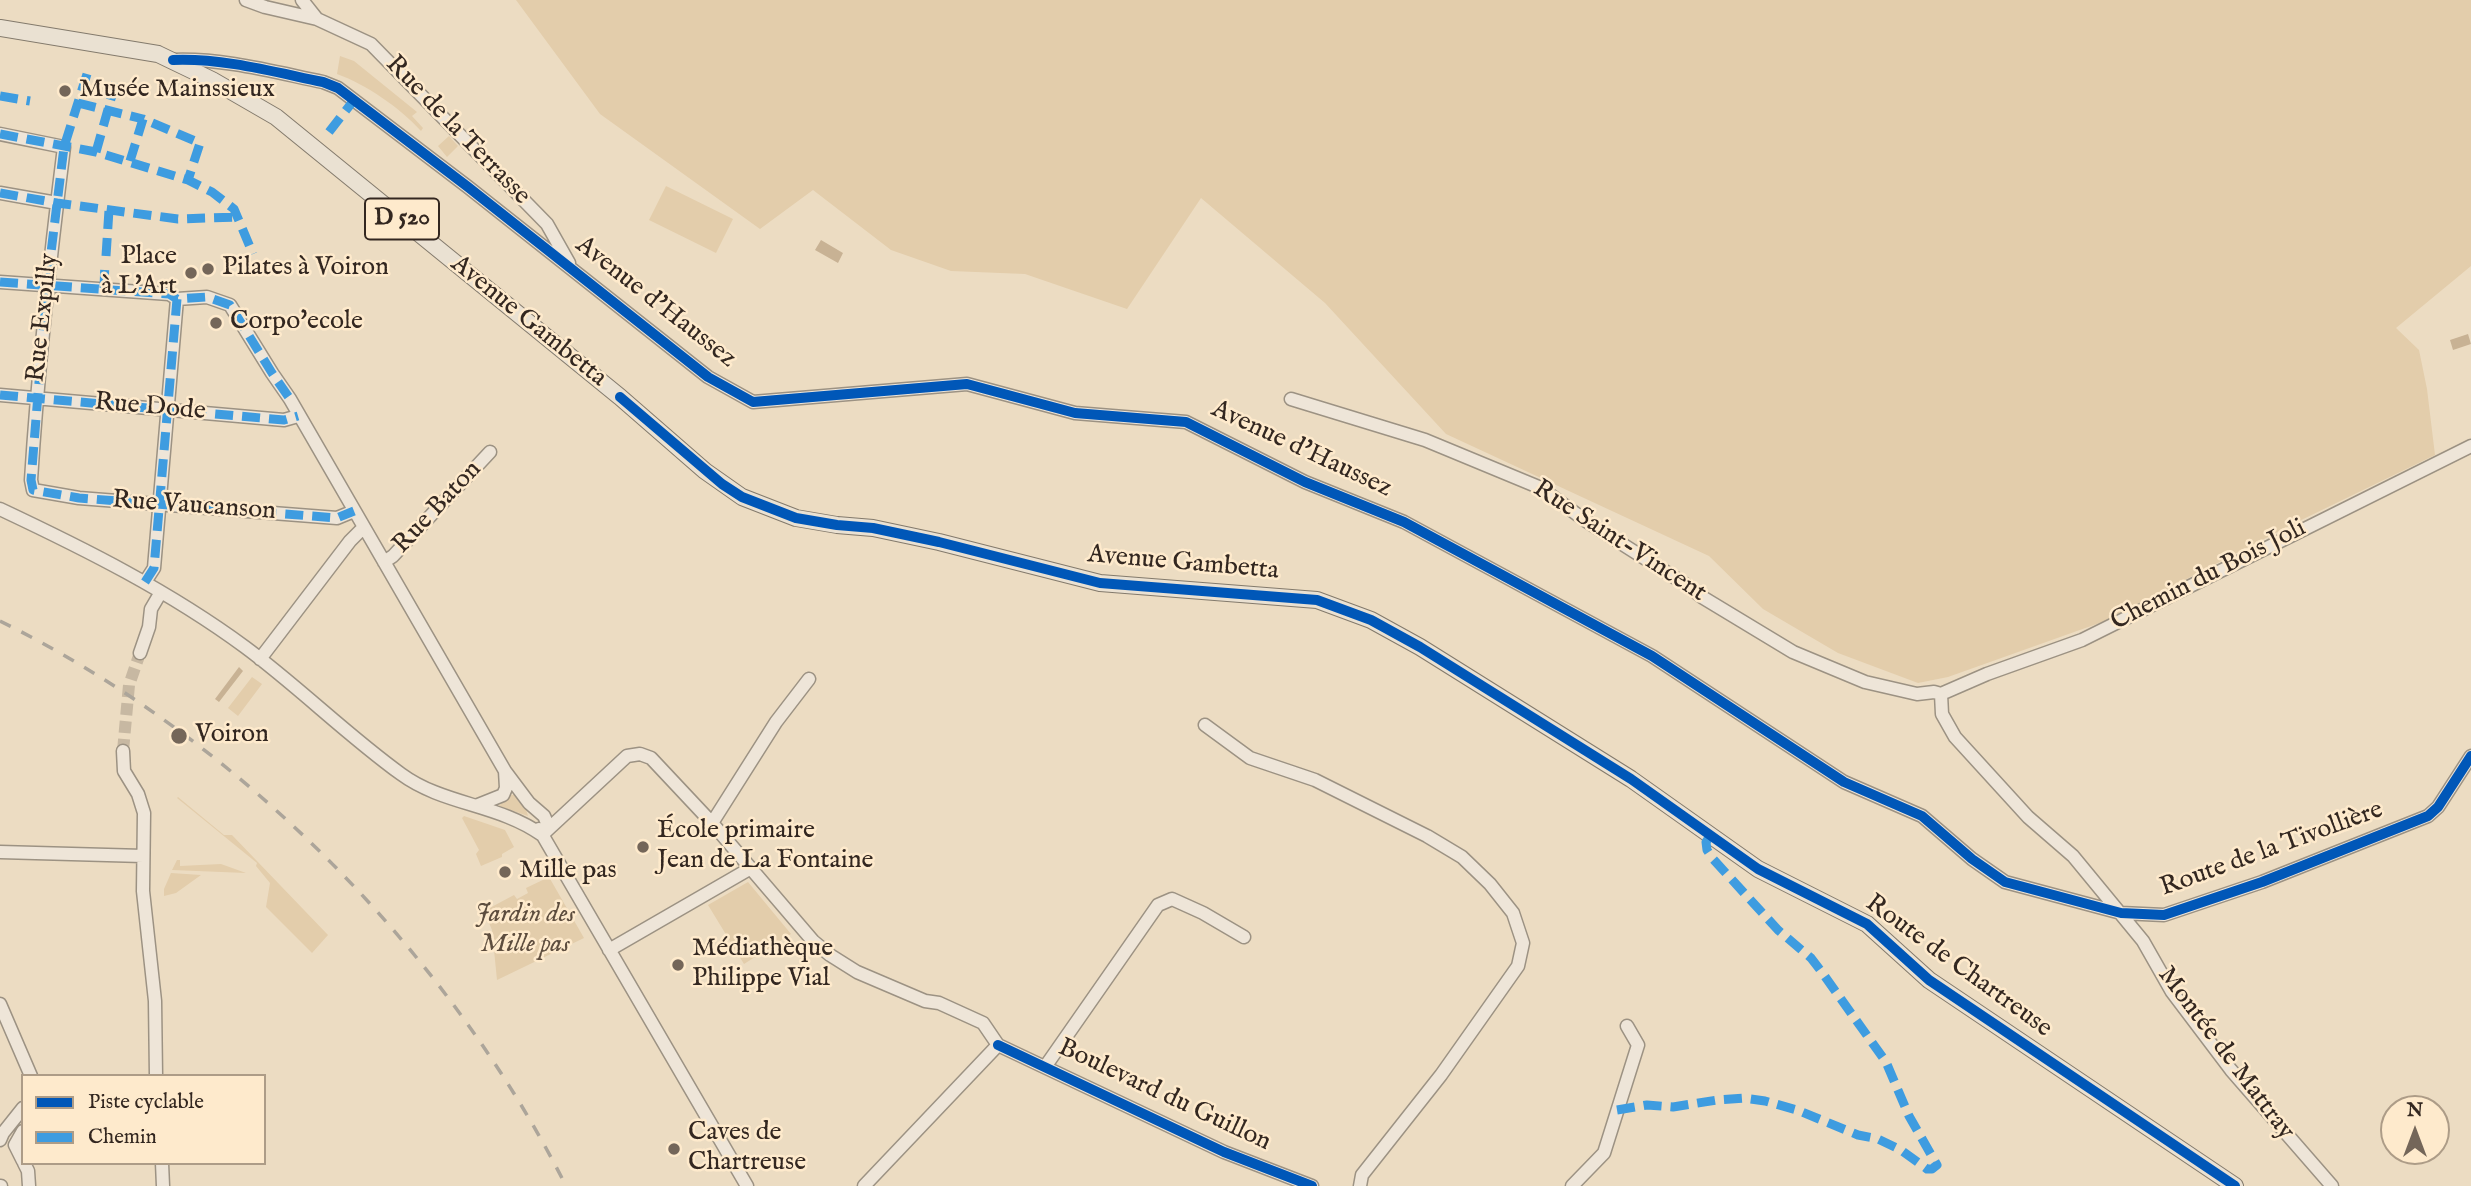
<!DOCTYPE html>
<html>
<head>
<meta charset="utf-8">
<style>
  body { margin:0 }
  #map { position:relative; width:2471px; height:1186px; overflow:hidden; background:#ecdcc2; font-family:"IM FELL English",serif }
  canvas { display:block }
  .legend { position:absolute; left:21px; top:1074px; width:245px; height:91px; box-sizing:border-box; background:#feeacc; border:2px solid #ad9c87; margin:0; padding:9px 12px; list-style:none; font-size:21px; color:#332720 }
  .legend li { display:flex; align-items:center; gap:14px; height:35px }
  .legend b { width:35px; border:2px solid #ad9c87 }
  .north { position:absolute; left:2380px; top:1095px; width:70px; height:70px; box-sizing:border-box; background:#feeacc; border:2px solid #ad9c87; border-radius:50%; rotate:0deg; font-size:19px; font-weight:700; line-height:28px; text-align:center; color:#332720 }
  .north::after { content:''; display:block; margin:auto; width:24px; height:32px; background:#746659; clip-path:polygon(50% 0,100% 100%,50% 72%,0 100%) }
</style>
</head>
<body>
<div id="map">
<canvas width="2471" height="1186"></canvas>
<ul class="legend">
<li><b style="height:9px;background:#0057b8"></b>Piste cyclable</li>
<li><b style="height:9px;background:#3e9ce0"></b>Chemin</li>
</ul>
<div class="north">N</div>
</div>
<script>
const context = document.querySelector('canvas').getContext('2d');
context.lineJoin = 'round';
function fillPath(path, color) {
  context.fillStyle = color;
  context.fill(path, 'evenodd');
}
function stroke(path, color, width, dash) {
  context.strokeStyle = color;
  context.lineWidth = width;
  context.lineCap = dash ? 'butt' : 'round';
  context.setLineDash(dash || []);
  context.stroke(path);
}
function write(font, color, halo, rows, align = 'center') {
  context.font = font + ' "IM FELL English",serif';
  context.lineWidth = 5;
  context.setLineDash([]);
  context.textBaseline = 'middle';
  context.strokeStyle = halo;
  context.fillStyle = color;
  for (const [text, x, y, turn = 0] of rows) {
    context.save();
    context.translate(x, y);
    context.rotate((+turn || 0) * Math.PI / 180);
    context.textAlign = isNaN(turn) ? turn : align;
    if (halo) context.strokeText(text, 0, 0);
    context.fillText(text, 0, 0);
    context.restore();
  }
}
fillPath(new Path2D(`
  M 516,0 L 2471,0 L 2471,266 L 2396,328 L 2419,350 L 2427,389 L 2435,455 L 2293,524 L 2105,621 L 1948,677 L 1918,683 L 1838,653 L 1763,609 L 1709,556 L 1446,434 L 1325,303 L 1201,198 L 1127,309 L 1025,274 L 951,271 L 891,250 L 813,190 L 760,229 L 600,114 Z
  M 340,56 L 354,61 L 417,112 L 412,116 L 423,128 L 421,131 C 399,107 367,85 337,74 Z
  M 449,136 L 458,146 L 447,157 L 438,146 Z
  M 666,186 L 733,219 L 716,253 L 649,220 Z
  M 252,677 L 262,684 L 238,716 L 228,708 Z
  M 509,795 L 515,795 L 525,806 L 528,816 L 499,806 Z
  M 178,797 L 224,835 L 232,835 L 328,935 L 312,953 L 266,907 L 270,883 L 256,866 L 257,863 L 177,798 Z
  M 464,816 L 505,830 L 514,847 L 502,854 L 502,857 L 481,866 L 476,854 L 479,850 L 462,818 Z
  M 177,860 L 180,860 L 180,866 L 221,864 L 246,873 L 172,870 Z
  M 171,873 L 201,875 L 176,893 L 164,896 L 164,889 Z
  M 549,877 L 584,938 L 497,980 L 492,930 L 484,911 L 514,895 L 517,899 L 528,893 L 526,888 Z
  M 748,882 L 791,934 L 744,964 L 708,905 Z`), '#e3cdab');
fillPath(new Path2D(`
  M 821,240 L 843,253 L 838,263 L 815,250 Z
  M 2468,334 L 2471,344 L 2453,350 L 2450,340 Z
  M 239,667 L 243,671 L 219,702 L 215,699 Z`), '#c8b294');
stroke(new Path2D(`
  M 123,751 L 129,685 L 140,653`), '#c7b8a2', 12, [12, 6]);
const minor = new Path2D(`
  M 246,0 L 265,7 L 317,19 L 371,44 L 547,224 L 569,263
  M 302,0 L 317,19
  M 173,60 C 224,58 274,72 323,82 L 338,88 L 468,187 L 708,377 L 753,402 L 967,384 L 1075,413 L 1186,422 L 1305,482 L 1404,522 L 1652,656 L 1844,782 L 1922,816 L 1972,859 L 2005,882 L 2121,913 L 2164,915 L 2262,882 L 2428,816 L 2438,807 L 2471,756
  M 0,134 L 64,147
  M 64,147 C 50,258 38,369 31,480 L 33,490 L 79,498 L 337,518 L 354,511
  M 0,193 L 57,203
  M 0,282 L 169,294 L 177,299 L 207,297 L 230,305 L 272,373 L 290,399 L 505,771 L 529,803 L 544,816 L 547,823 L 543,833
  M 0,395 L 284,420 L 298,416
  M 1291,399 L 1425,440 L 1541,488 L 1586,521 L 1685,584 L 1702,597 L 1793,652 L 1865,682 L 1917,694 L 1934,692 L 1941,694
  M 0,509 C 85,549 169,591 245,647 C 299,687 347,735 401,774 C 443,805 499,804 542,835
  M 384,562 L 393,556 L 490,452
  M 145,582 L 154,568 L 177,299
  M 140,653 L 149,627 L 151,609 L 161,592
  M 260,659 L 350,541 L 364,527
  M 1941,694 L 1942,714 L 1955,737 L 2028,817 L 2073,856 L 2143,941 L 2172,992 L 2231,1070 L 2332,1186
  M 1941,694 L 1987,674 L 2082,640 L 2471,446
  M 1205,725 L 1250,758 L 1315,780 L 1427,836 L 1462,857 L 1490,884 L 1513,913 L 1523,943 L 1518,966 L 1441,1075 L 1362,1175 L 1360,1186
  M 123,751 L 124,771 L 138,794 L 144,813 L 143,891 L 155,1001 L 156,1076
  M 478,805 L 503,795 L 506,788 L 505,771
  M 712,823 L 776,722 L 809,679
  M 539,829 L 747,1186
  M 542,835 L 627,756 L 640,754 L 651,758 L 712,823 L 813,941 L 830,955 L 857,972 L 925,1001 L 939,1003 L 983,1023 L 998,1045 L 1224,1152 L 1312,1186
  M 0,852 L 143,856
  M 609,950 L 751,868
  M 0,1004 L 31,1076
  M 1045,1067 L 1158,905 L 1172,899 L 1203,913 L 1244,937
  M 23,1131 L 15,1145 L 23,1161
  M 0,1140 L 3,1133 L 23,1108
  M 24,1163 L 28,1171 L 29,1186
  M 162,1163 L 163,1186
  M 0,1186 L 1,1186
  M 864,1186 L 998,1045
  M 1572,1186 L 1604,1153 L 1638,1045 L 1627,1026`);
const major = new Path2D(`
  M 0,28 L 158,54 L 212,80 L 276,117 L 620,397 L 705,471 L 742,497 L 796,518 L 837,525 L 873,528 L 939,542 L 1100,583 L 1317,600 L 1371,620 L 1420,647 L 1631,779 L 1758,869 L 1867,924 L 1929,980 L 2235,1186`);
stroke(minor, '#9c9283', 15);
stroke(major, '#837a6c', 18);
stroke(minor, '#eee5d8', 12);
stroke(major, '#eae1d2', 16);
stroke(new Path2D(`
  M 0,621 C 237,738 447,950 566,1186`), '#aca59a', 3.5, [12, 12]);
stroke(new Path2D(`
  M 87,74 L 64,147 L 47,285 L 31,480 L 33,490 L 79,498 L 337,518 L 354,511
  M 0,96 L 30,101
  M 78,103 L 143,119
  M 329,132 L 354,100
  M 0,134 L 96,152 L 188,180 L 212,192 L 234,209 L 253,254
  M 96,152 L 116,81
  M 130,161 L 143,119 L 200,143 L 188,180
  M 0,193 L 57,203 L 178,219 L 239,217
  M 106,256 L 109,210
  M 0,282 L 169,294 L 177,299 L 207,297 L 230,305 L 272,373 L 290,399
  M 104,288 L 105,261
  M 0,395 L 284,420 L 298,416
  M 145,582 L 154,568 L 177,299
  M 1617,1110 L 1647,1105 L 1673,1107 L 1717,1100 L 1744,1098 L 1765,1101 L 1797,1110 L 1858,1135 L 1878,1139 L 1901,1150 L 1927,1169 L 1932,1169 L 1937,1165 L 1909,1116 L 1886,1062 L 1821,971 L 1811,958 L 1778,930 L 1713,859 L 1707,850 L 1706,842 L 1710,836`), '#3e9ce0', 9, [18, 9]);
stroke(new Path2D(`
  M 173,60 C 224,58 274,72 323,82 L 338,88 L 468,187 L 708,377 L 753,402 L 967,384 L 1075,413 L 1186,422 L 1305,482 L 1404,522 L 1652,656 L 1844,782 L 1922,816 L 1972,859 L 2005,882 L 2121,913 L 2164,915 L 2262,882 L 2428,816 L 2438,807 L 2471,756
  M 620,397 L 722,484 L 742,497 L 796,518 L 837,525 L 873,528 L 939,542 L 1100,583 L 1317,600 L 1371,620 L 1420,647 L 1631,779 L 1758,869 L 1867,924 L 1929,980 L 2235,1186
  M 998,1045 L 1224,1152 L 1312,1186`), '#0057b8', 10);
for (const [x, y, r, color] of [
  [65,91,7,"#746659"],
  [208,269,7,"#746659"],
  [191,273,7,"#746659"],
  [216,323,7,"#746659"],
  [179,736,9,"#746659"],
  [643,847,7,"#746659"],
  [505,872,7,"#746659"],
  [678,965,7,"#746659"],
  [674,1149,7,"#746659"]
]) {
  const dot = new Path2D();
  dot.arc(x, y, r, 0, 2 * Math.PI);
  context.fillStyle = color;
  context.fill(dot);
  stroke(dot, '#feeacc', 2.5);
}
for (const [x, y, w] of [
  [402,219,74]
]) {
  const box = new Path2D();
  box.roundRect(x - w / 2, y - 20.5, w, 41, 5);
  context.fillStyle = '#feeacc';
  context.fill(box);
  stroke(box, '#332720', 2);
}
write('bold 24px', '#332720', null, [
  ["D 520",402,219]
]);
write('26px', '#332720', '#feeacc', [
  ["Musée Mainssieux",79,91],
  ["Place",177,258,"right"],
  ["à L'Art",177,288,"right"],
  ["Pilates à Voiron",222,269],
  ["Corpo'ecole",230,323],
  ["Voiron",195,736],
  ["École primaire",657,832],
  ["Jean de La Fontaine",657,862],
  ["Mille pas",519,872],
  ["Médiathèque",692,950],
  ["Philippe Vial",692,980],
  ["Caves de",688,1134],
  ["Chartreuse",688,1164]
], 'left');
write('26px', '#332720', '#feeacc', [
  ["Rue de la Terrasse",457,131,46],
  ["Avenue d'Haussez",655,303,38],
  ["Rue Expilly",44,318,-84],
  ["Avenue Gambetta",528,322,39],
  ["Rue Dode",150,408,5],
  ["Avenue d'Haussez",1301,450,25],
  ["Rue Vaucanson",194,507,4],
  ["Rue Baton",438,508,-47],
  ["Rue Saint-Vincent",1619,542,33],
  ["Avenue Gambetta",1183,564,5],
  ["Chemin du Bois Joli",2209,576,-27],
  ["Route de la Tivollière",2272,850,-20],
  ["Route de Chartreuse",1958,967,36],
  ["Montée de Mattray",2225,1054,53],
  ["Boulevard du Guillon",1164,1096,25]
]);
write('italic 26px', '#5d4d3e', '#feeacc', [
  ["Jardin des",525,916],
  ["Mille pas",525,946]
]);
</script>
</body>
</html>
